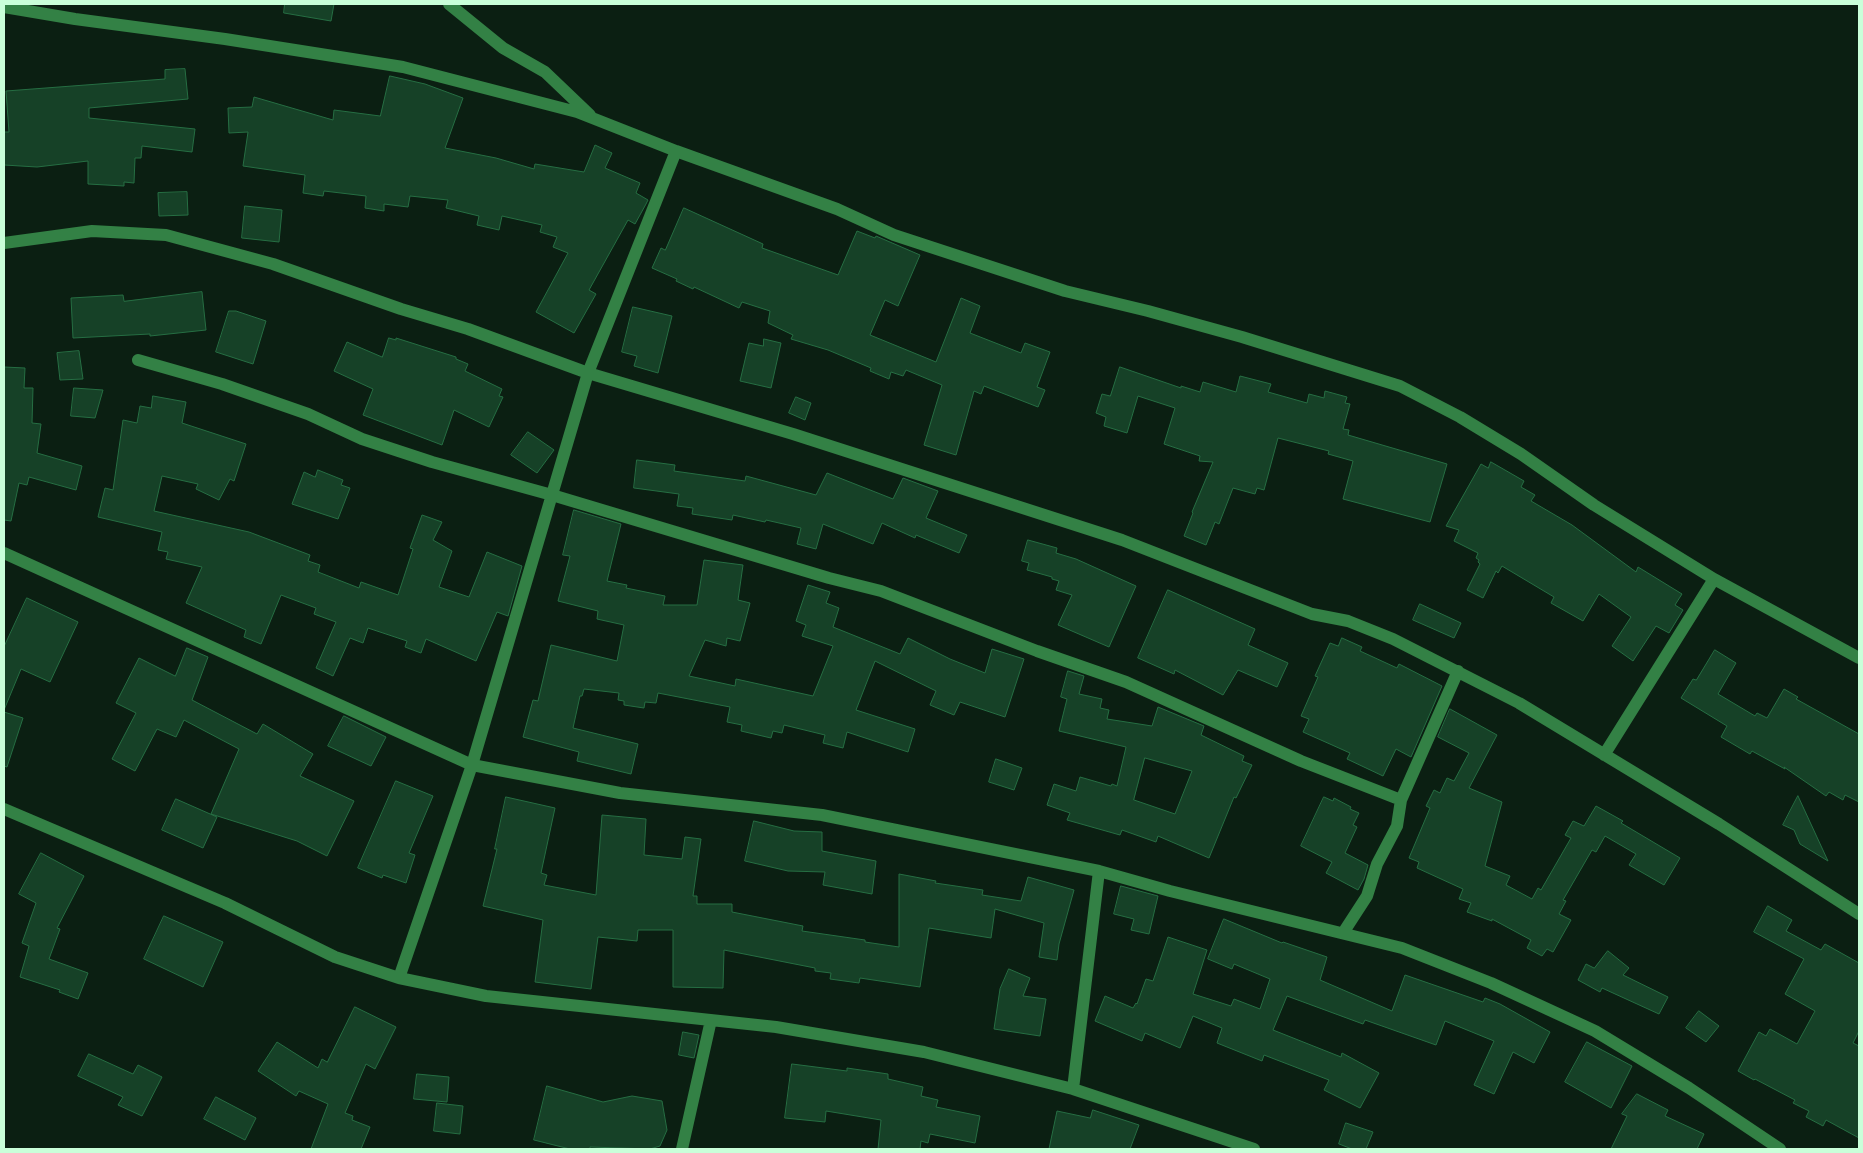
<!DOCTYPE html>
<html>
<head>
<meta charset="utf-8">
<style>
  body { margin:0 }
  #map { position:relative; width:1863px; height:1153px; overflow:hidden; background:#0b1f12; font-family:"Noto Sans",sans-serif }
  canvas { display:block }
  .frame { position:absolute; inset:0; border:5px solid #c9ffd9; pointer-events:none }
</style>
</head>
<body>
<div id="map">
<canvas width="1863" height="1153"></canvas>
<div class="frame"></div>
</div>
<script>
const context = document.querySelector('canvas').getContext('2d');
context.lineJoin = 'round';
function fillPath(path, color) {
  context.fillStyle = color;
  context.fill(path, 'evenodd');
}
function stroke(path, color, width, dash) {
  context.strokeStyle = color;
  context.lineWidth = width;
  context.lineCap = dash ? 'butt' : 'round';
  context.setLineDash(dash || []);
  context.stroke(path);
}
const building = new Path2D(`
  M 285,4 L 334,4 L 331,21 L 284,13 Z
  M 185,69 L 188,99 L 89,108 L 89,118 L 195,129 L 192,152 L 142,146 L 141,158 L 135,158 L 134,183 L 124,182 L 124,186 L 88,184 L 88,161 L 37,167 L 4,165 L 4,132 L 9,132 L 6,91 L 165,79 L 165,70 Z
  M 390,76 L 425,84 L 463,98 L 445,148 L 496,158 L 534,169 L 535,164 L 584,172 L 595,145 L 612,153 L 605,168 L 640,183 L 636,193 L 648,200 L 646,204 L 635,224 L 628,220 L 589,290 L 596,294 L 574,333 L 536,312 L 568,253 L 553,247 L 557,237 L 540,232 L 542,225 L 502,216 L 499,230 L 477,225 L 479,216 L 446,208 L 448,200 L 410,196 L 408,207 L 384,204 L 384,211 L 365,208 L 366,196 L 324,191 L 323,196 L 303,193 L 305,175 L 243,166 L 248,132 L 229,133 L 228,108 L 252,107 L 254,97 L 333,120 L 334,110 L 380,116 Z
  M 187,192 L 188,215 L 159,216 L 158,193 Z
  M 245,206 L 282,210 L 279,242 L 242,238 Z
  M 684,208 L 763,244 L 762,248 L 838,275 L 857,231 L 875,238 L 876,236 L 920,255 L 898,306 L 885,300 L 870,335 L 936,362 L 961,298 L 980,306 L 970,333 L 1021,353 L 1025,343 L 1050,352 L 1037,387 L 1045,390 L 1038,407 L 984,386 L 981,394 L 974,391 L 956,455 L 924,445 L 942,385 L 906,370 L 903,376 L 891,372 L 889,379 L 870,371 L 871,368 L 828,350 L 791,339 L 793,335 L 768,323 L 770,311 L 742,302 L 739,308 L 694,287 L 693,289 L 676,281 L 677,279 L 652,268 L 661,248 L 665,250 Z
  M 202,292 L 206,330 L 150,336 L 150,334 L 73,338 L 71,298 L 123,295 L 124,301 Z
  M 633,307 L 672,316 L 658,373 L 634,366 L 637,356 L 622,352 Z
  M 229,311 L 236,311 L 266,321 L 253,364 L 216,352 Z
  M 389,338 L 396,340 L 396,338 L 456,357 L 456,359 L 468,364 L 465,371 L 502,389 L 499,396 L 503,397 L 489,427 L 454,410 L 442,445 L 363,415 L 373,389 L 334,371 L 347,342 L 382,357 Z
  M 764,339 L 781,343 L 771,388 L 740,381 L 749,343 L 763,346 Z
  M 79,351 L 83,379 L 60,380 L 57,353 Z
  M 4,367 L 25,368 L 24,388 L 33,388 L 32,423 L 41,424 L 37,453 L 82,466 L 76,490 L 29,477 L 27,485 L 19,483 L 11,521 L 4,520 Z
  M 1120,367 L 1181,388 L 1181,386 L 1200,392 L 1203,382 L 1236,392 L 1240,376 L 1271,384 L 1268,392 L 1307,403 L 1309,394 L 1324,398 L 1325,391 L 1347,397 L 1345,403 L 1350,404 L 1343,429 L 1349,430 L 1348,435 L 1447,464 L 1430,522 L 1343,499 L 1353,461 L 1328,454 L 1329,451 L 1278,438 L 1264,490 L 1257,488 L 1255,494 L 1233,488 L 1219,524 L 1215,522 L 1206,545 L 1184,536 L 1193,513 L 1192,512 L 1213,462 L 1199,461 L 1200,456 L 1164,444 L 1175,408 L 1138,396 L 1127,433 L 1104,426 L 1106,417 L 1096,413 L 1102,394 L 1110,396 Z
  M 74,388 L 103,390 L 95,418 L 71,416 Z
  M 153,396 L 186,402 L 182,423 L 246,444 L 234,481 L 230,479 L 219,500 L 196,489 L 198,484 L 162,476 L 154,511 L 249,532 L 310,555 L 308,561 L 320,565 L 318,572 L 359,588 L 361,582 L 398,595 L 413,549 L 410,548 L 422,515 L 442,522 L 433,540 L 452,551 L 439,587 L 469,597 L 487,552 L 522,566 L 508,616 L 497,612 L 476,661 L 426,639 L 421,653 L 405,647 L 407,641 L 368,628 L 363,643 L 350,638 L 333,676 L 316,668 L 336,622 L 314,614 L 316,608 L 281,595 L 261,644 L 244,637 L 246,630 L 186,603 L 202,567 L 166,559 L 168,552 L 158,550 L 162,532 L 98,517 L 105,488 L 113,490 L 123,420 L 137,423 L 140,406 L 151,408 Z
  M 796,397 L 811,403 L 805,420 L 789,413 Z
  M 528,432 L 554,450 L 537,473 L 511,455 Z
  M 637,460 L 675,465 L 674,471 L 745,481 L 746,476 L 816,495 L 827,473 L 893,499 L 903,478 L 938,491 L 926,518 L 967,535 L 959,553 L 916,535 L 915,538 L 882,523 L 873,544 L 823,524 L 816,549 L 797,544 L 801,528 L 766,520 L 765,522 L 733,515 L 732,520 L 692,514 L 693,508 L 677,506 L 679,494 L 634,488 Z
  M 1491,462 L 1524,481 L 1521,487 L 1535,495 L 1531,501 L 1572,525 L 1636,572 L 1638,567 L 1682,594 L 1675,605 L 1683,610 L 1669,633 L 1656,626 L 1633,661 L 1612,646 L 1631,617 L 1599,594 L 1583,621 L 1551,603 L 1554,597 L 1502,566 L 1498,573 L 1496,571 L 1483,598 L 1467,590 L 1480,564 L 1478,562 L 1479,560 L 1476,558 L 1478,553 L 1454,541 L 1459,530 L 1446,526 L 1481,464 L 1488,468 Z
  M 318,470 L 343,480 L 341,485 L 350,488 L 338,519 L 292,504 L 304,472 L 315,477 Z
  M 574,510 L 621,524 L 607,581 L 627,585 L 626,588 L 665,596 L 663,605 L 697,605 L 704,560 L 743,565 L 738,600 L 750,603 L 740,641 L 727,638 L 726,646 L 705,640 L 689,676 L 735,686 L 736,679 L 813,696 L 833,646 L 802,636 L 806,625 L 796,621 L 808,585 L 830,592 L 826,603 L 839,608 L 833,627 L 900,654 L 908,638 L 950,659 L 985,673 L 992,649 L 1024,659 L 1005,717 L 960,702 L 954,715 L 930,705 L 936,691 L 875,661 L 856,710 L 915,729 L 908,752 L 847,732 L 843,748 L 823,743 L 825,735 L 784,725 L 782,733 L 773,731 L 771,738 L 741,731 L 742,725 L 727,722 L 730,707 L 658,693 L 656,703 L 645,702 L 644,708 L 624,705 L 624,701 L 618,700 L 619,693 L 584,689 L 582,696 L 580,696 L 573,728 L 638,744 L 631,774 L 577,761 L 579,752 L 523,737 L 533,700 L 538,701 L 551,645 L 617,661 L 624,625 L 597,619 L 598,611 L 558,601 L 570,556 L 563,555 Z
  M 1028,540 L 1057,548 L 1056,553 L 1076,559 L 1136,586 L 1109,647 L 1058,625 L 1072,595 L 1056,590 L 1059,581 L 1052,579 L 1052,577 L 1027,570 L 1029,563 L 1022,561 Z
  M 1168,590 L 1255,629 L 1248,645 L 1288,663 L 1277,687 L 1238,670 L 1223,695 L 1175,670 L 1174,674 L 1138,658 Z
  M 27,598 L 78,622 L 50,682 L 21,669 L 4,710 L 4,647 Z
  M 1420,604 L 1461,623 L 1454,638 L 1413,620 Z
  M 1342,638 L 1362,647 L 1360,651 L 1397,668 L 1399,664 L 1442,686 L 1411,757 L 1396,749 L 1383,776 L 1347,759 L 1350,753 L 1303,732 L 1309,719 L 1301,716 L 1318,677 L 1315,676 L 1330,643 L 1338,646 Z
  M 187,648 L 208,657 L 192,700 L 257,734 L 263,724 L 313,754 L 300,776 L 354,801 L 327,856 L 297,841 L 211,814 L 239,749 L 184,720 L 176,737 L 157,729 L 135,771 L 112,759 L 136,713 L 116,703 L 139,658 L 175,676 Z
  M 1715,650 L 1736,663 L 1718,694 L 1755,716 L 1757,713 L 1767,718 L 1784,689 L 1798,697 L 1796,699 L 1859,734 L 1859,802 L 1845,795 L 1843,800 L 1829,792 L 1826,796 L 1784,767 L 1785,769 L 1752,751 L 1750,754 L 1721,737 L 1727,726 L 1681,698 L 1693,679 L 1696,680 Z
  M 1068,671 L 1084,676 L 1079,694 L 1102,699 L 1100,708 L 1109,710 L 1107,719 L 1152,726 L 1158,707 L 1204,726 L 1201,735 L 1244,756 L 1242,761 L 1252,765 L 1236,798 L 1234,797 L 1209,858 L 1158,836 L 1156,842 L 1122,830 L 1120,835 L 1067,820 L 1070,813 L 1047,805 L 1054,784 L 1076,791 L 1080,777 L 1111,786 L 1112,784 L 1117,786 L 1126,747 L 1059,731 L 1067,699 L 1061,697 ZM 1145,758 L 1192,771 L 1175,814 L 1134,800 Z
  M 1450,709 L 1497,735 L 1469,788 L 1502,802 L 1485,866 L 1510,876 L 1506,885 L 1532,899 L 1538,888 L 1541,890 L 1571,838 L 1565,835 L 1573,821 L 1584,826 L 1596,806 L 1623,821 L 1621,823 L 1680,858 L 1664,885 L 1629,865 L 1636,854 L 1605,836 L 1596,852 L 1592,850 L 1563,900 L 1566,901 L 1559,914 L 1571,920 L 1553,952 L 1547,949 L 1542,956 L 1527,948 L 1531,940 L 1492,919 L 1492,921 L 1467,912 L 1471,903 L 1459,899 L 1463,889 L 1417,868 L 1419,862 L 1409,858 L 1430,808 L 1426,806 L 1434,790 L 1440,793 L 1447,778 L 1454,781 L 1469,753 L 1438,737 Z
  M 4,712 L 23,718 L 7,767 L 4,766 Z
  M 344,716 L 386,737 L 371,766 L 328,746 Z
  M 996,759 L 1022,768 L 1014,790 L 989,782 Z
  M 396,781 L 433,796 L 409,853 L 415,855 L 406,883 L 383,875 L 382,878 L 358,868 Z
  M 1798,796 L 1828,861 L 1800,844 L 1794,830 L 1783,825 Z
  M 506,797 L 555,808 L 541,873 L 547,875 L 544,885 L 596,895 L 602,815 L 646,819 L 644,855 L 682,859 L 685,837 L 701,839 L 693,896 L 697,896 L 697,904 L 732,904 L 732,912 L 803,926 L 802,931 L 865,940 L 865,942 L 899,947 L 899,874 L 936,881 L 935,883 L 983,890 L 982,895 L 1021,901 L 1028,877 L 1074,890 L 1059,944 L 1057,960 L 1039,957 L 1044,923 L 995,909 L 991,938 L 929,928 L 920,987 L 860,978 L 859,983 L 830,979 L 831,973 L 815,971 L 815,968 L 724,950 L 723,988 L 673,987 L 673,930 L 638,930 L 637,941 L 598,937 L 591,989 L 535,982 L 543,920 L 483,906 L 497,849 L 495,849 Z
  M 1324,797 L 1333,801 L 1334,798 L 1351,807 L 1350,809 L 1359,813 L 1353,825 L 1357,827 L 1345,853 L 1368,865 L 1364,879 L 1358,890 L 1326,873 L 1332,862 L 1301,846 Z
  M 176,799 L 217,817 L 203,848 L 162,830 Z
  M 754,821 L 794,831 L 822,832 L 822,851 L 876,861 L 872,894 L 823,885 L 825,872 L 788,871 L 745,861 Z
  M 41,853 L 84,876 L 57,928 L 60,929 L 49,959 L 88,973 L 78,999 L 59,992 L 60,990 L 20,977 L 29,946 L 22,943 L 36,903 L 19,894 Z
  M 1121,886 L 1158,896 L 1149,934 L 1131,930 L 1134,919 L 1114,914 Z
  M 1768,906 L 1792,920 L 1786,931 L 1821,950 L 1825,944 L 1859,963 L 1859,1031 L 1853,1043 L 1859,1046 L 1859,1138 L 1826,1120 L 1823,1126 L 1806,1117 L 1809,1111 L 1793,1103 L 1795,1100 L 1755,1079 L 1754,1080 L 1738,1071 L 1759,1032 L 1766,1036 L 1770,1029 L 1797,1044 L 1815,1011 L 1785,994 L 1804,959 L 1754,932 Z
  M 164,916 L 223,942 L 203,987 L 144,959 Z
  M 1224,919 L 1282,943 L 1283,942 L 1327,957 L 1320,980 L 1392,1011 L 1405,975 L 1483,1002 L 1485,998 L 1500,1004 L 1550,1032 L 1534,1063 L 1513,1052 L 1494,1094 L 1474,1085 L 1494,1041 L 1445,1021 L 1436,1045 L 1365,1020 L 1363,1024 L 1287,996 L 1273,1030 L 1341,1057 L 1342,1053 L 1379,1073 L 1360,1108 L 1324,1090 L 1329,1080 L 1264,1055 L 1262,1061 L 1217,1043 L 1222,1028 L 1193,1016 L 1180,1048 L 1145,1033 L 1142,1041 L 1095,1021 L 1105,996 L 1133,1008 L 1136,1003 L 1137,1004 L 1146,979 L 1153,981 L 1168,937 L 1207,950 L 1193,994 L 1231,1006 L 1234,999 L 1260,1009 L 1270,979 L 1234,964 L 1232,969 L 1208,959 Z
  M 1608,951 L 1629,968 L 1623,975 L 1668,997 L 1659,1014 L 1602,988 L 1600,992 L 1578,980 L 1586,964 L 1594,968 Z
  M 1009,969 L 1030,978 L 1023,996 L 1046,999 L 1040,1036 L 994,1029 L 1000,989 Z
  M 355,1007 L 396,1027 L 375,1069 L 366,1064 L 345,1113 L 353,1116 L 352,1120 L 370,1127 L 361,1149 L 311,1149 L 328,1104 L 299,1091 L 296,1096 L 258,1071 L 277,1042 L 318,1068 L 322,1059 L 327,1062 Z
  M 1699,1011 L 1719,1026 L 1706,1042 L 1686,1028 Z
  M 683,1032 L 699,1035 L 694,1058 L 679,1055 Z
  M 1587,1042 L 1632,1066 L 1611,1108 L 1565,1082 Z
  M 89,1054 L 133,1074 L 138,1065 L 162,1077 L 142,1116 L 118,1105 L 123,1097 L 78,1076 Z
  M 792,1064 L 847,1071 L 847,1068 L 888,1074 L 888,1079 L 923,1087 L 921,1096 L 938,1100 L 936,1107 L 980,1116 L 975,1143 L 930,1134 L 928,1143 L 921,1141 L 920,1149 L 878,1149 L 881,1120 L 826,1111 L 825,1122 L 785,1118 Z
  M 417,1074 L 449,1077 L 447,1102 L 414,1099 Z
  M 547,1086 L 603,1102 L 632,1096 L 662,1101 L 667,1130 L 660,1146 L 650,1149 L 590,1147 L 590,1149 L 570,1149 L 534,1140 Z
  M 1637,1094 L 1668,1110 L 1665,1116 L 1704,1134 L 1697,1149 L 1611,1149 L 1627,1116 L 1622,1114 Z
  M 216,1097 L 256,1118 L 245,1140 L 204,1119 Z
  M 437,1103 L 463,1106 L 460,1134 L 434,1131 Z
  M 1093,1110 L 1139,1125 L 1130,1149 L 1049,1149 L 1057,1111 L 1090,1118 Z
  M 1346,1123 L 1373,1132 L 1366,1149 L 1352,1149 L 1339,1144 Z`);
fillPath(building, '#164127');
stroke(building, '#266e43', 1);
stroke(new Path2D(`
  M 449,4 L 503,48 L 545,72 L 590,115
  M 4,7 L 75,19 L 225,39 L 403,67 L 577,112 L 676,151 L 837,209 L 894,235 L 1065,291 L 1148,311 L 1242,337 L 1400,386 L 1460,417 L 1521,454 L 1594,505 L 1714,579 L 1859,658
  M 4,243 L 92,231 L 166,235 L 273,264 L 401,309 L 468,329 L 588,373 L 793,434 L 1122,540 L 1312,614 L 1348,621 L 1393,639 L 1519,703 L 1719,824 L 1859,914
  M 138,360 L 222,384 L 308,414 L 362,439 L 432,462 L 552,495 L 829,578 L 881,591 L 1037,651 L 1126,682 L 1301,761 L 1401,800
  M 4,553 L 472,765 L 620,793 L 822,815 L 1099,871
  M 1604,755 L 1714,579
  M 4,809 L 225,903 L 335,957 L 399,978 L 486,996 L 776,1027 L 924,1052 L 1073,1089 L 1254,1149
  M 1343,933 L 1367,896 L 1377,864 L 1397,826 L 1401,800 L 1458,671
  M 399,978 L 472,765 L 588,373 L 676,151
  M 1073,1089 L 1099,871 L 1170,891 L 1402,948 L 1491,983 L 1595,1031 L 1689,1088 L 1780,1149
  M 682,1149 L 711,1020`), '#338145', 12);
</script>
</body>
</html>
